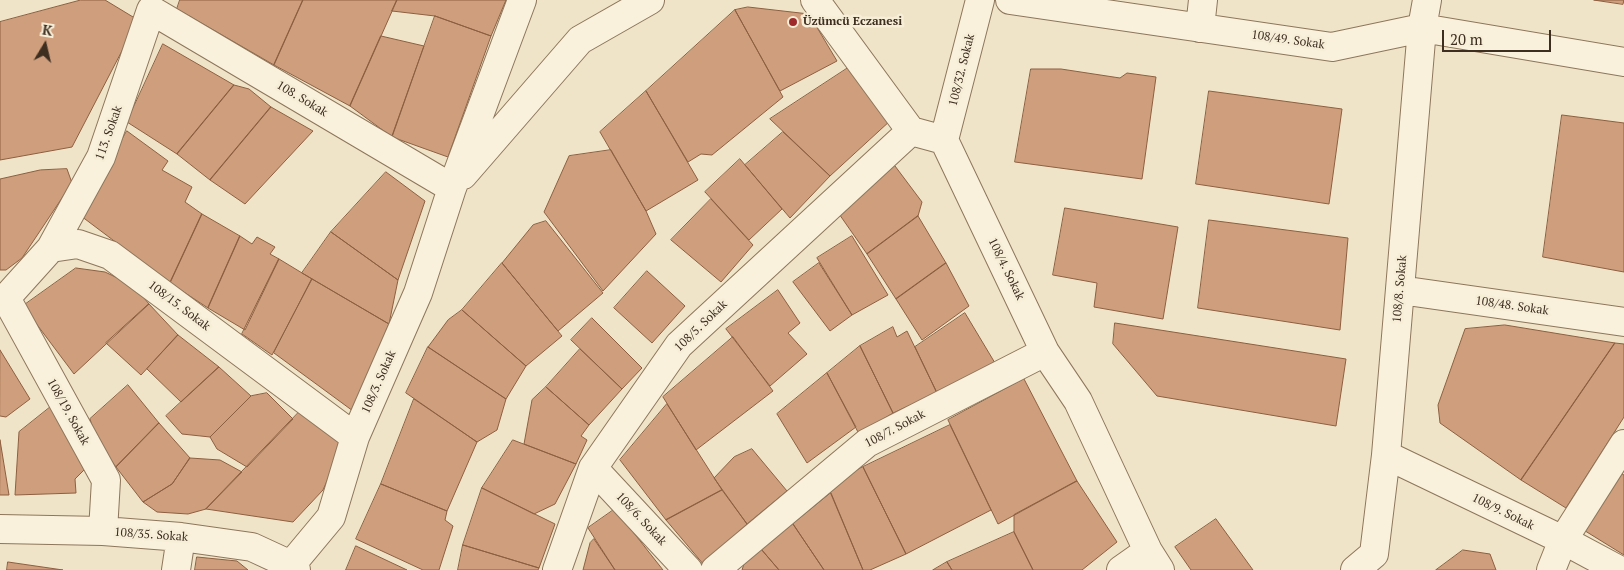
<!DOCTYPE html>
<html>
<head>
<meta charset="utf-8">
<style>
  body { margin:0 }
  #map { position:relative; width:1624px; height:570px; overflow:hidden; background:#f0e4c8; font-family:"PT Serif",serif }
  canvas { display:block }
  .north { position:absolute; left:20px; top:20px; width:50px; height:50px; -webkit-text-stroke:4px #f7eed8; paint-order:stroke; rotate:9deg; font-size:14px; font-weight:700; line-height:20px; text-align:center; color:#3d2e20 }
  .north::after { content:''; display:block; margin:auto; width:18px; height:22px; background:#3d2e20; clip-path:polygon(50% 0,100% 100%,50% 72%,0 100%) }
  .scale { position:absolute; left:1442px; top:30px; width:109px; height:22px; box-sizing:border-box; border:2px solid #3d2e20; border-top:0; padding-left:6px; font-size:15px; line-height:18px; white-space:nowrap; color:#3d2e20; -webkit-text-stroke:4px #f7eed8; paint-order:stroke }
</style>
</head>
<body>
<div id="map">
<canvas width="1624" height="570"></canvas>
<div class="north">K</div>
<div class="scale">20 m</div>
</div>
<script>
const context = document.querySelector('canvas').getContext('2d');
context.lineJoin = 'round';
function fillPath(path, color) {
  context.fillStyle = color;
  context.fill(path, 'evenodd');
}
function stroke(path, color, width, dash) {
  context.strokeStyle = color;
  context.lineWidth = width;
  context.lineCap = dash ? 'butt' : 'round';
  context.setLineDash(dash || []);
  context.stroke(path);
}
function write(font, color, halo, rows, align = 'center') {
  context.font = font + ' "PT Serif",serif';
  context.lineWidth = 5;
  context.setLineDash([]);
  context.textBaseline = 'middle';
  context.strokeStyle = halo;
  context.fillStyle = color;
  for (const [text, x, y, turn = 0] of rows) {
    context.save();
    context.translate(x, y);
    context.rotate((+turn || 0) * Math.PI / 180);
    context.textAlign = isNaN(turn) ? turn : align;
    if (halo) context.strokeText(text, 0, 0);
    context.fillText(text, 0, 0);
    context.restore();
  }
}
const building = new Path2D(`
  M 81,0 L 105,0 L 138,20 L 72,147 L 0,160 L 0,22 Z
  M 180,0 L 303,0 L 274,65 L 177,9 Z
  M 303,0 L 397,0 L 350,106 L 274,65 Z
  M 397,0 L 506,0 L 491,36 L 435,16 L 392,11 Z
  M 1594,0 L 1624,0 L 1623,4 Z
  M 748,7 L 809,14 L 837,61 L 780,91 L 735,10 Z
  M 735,10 L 783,97 L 712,155 L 701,154 L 688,162 L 646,91 Z
  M 435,16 L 491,36 L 448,157 L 392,137 Z
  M 381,36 L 424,46 L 392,137 L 350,106 Z
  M 163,44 L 234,85 L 177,154 L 127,122 Z
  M 851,66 L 891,120 L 830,176 L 770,119 Z
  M 1031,69 L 1061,69 L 1120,78 L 1127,73 L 1156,77 L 1142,179 L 1015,162 Z
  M 234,85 L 249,89 L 271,107 L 210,180 L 177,154 Z
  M 646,91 L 698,180 L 646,211 L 600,132 Z
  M 1209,91 L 1342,109 L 1329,204 L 1196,184 Z
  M 271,107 L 313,131 L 245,204 L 210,180 Z
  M 1562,115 L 1624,123 L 1624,272 L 1543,257 Z
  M 127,131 L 168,161 L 162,170 L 192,187 L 185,202 L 202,214 L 170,283 L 81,216 Z
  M 783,132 L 830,176 L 790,218 L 745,165 Z
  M 611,150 L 646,211 L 656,234 L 603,291 L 544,212 L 569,156 Z
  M 740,159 L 782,209 L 749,240 L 705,192 Z
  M 895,166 L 922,202 L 918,216 L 867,254 L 837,211 Z
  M 67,169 L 72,183 L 22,258 L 6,270 L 0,270 L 0,179 L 40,170 Z
  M 386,172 L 425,201 L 398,280 L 331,232 Z
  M 711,199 L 753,245 L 721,282 L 671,240 Z
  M 1065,208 L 1178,227 L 1163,319 L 1094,307 L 1097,283 L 1053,275 Z
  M 202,214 L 240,236 L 208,308 L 170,283 Z
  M 918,216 L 946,263 L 896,299 L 867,254 Z
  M 1209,220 L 1348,238 L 1340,330 L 1198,308 Z
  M 546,221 L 603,293 L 558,331 L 502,263 L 533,225 Z
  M 331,232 L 398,280 L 389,324 L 302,273 Z
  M 240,236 L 252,244 L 257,237 L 275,247 L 270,254 L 279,259 L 245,330 L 208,308 Z
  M 852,236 L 888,295 L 852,315 L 817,258 Z
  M 279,259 L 312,279 L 272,355 L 242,334 Z
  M 502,263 L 562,336 L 526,366 L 462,310 Z
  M 819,263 L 852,315 L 830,331 L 793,282 Z
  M 946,263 L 969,306 L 922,340 L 896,299 Z
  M 76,268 L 105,272 L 134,286 L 149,304 L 74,374 L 23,306 Z
  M 647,271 L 685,306 L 652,343 L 614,308 Z
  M 312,279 L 389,324 L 353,411 L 274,353 Z
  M 778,290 L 800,323 L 788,333 L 807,354 L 770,386 L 726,329 Z
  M 149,304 L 178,335 L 141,375 L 106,343 Z
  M 462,310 L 526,366 L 506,399 L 428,347 L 448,320 Z
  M 965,313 L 995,363 L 937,393 L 915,347 Z
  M 592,318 L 642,368 L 622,389 L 571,340 Z
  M 1115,323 L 1346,359 L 1336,426 L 1157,396 L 1113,344 Z
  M 1505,325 L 1615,343 L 1521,480 L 1440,423 L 1438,405 L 1465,329 Z
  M 893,327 L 897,337 L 907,331 L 937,393 L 893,413 L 860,346 Z
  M 178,335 L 219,367 L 181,402 L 147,369 Z
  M 733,337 L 773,391 L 696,450 L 663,397 Z
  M 1615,343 L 1624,344 L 1624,417 L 1566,508 L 1521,480 Z
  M 860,346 L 893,413 L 859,434 L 827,373 Z
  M 428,347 L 506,399 L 497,430 L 477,442 L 406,393 Z
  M 580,349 L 622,389 L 589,425 L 546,387 Z
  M 0,350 L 30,399 L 6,417 L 0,416 Z
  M 219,367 L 251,396 L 210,437 L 182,434 L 166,416 Z
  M 827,373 L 856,427 L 807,463 L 777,414 Z
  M 1024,379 L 1077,481 L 998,524 L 948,420 Z
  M 128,385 L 159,423 L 116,467 L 97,442 L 90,419 Z
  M 546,387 L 589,425 L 581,436 L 587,440 L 576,464 L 524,444 L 532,400 Z
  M 267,393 L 293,419 L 247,467 L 217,449 L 210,437 L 251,396 Z
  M 414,399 L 477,442 L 447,511 L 381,484 Z
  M 667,404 L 722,490 L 666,520 L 620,460 Z
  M 53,405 L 90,464 L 75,479 L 76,493 L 15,495 L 19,432 Z
  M 302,409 L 344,442 L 323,490 L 293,522 L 206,509 Z
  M 159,423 L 190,458 L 172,484 L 143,502 L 116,467 Z
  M 950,425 L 991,510 L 906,554 L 863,467 Z
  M 0,440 L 9,495 L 0,495 Z
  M 513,440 L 576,464 L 555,504 L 534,514 L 482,488 Z
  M 752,449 L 787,491 L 747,524 L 714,478 L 734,457 Z
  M 190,458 L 220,460 L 242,472 L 206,509 L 188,514 L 157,512 L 143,502 L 172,484 Z
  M 863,467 L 906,554 L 870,570 L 863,570 L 828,487 Z
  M 1622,474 L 1624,475 L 1624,555 L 1582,529 Z
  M 1077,481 L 1117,542 L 1082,570 L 1033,570 L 1014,532 L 1014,515 Z
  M 381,484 L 447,511 L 445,520 L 453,526 L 439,570 L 423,570 L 356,539 Z
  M 482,488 L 555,524 L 539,568 L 463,545 Z
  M 722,490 L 747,524 L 704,565 L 666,520 Z
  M 831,493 L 863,570 L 824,570 L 793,524 Z
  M 615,509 L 663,570 L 615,570 L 588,528 Z
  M 1216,519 L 1253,570 L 1191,570 L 1175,547 Z
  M 793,524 L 824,570 L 779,570 L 761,549 Z
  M 1014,532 L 1033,570 L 952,570 L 947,562 Z
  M 594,539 L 615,570 L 583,570 L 590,543 Z
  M 463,545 L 539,568 L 538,570 L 458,570 Z
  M 356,546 L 407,570 L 346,570 Z
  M 761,549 L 779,570 L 742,570 L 744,564 Z
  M 1463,550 L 1490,554 L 1496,570 L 1436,570 Z
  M 197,557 L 237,561 L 248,570 L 195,570 Z
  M 8,562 L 63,570 L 7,570 Z
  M 947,562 L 952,570 L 933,570 Z`);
fillPath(building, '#cf9f7d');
stroke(building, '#8d5f41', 1);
const minor = new Path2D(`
  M 815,0 L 911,131 L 944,140 L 1045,352 L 1078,401 L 1148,551 L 1160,570
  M 1010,0 L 1332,47 L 1422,28 L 1624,62
  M 1200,28 L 1203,0
  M 944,140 L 980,0
  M 463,175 L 580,40 L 650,0
  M 51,248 L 101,157 L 151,10 L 452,188
  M 1400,290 L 1624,322
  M 0,298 L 6,298 L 51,248 L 78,244 L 110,255 L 355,437
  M 6,298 L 106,480 L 103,531
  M 1386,455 L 1563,540 L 1619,570
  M 593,468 L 688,570
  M 0,529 L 103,531 L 181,537 L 252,547 L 291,565 L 296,570
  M 291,565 L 331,517 L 355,437 L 418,293 L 452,188 L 522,0
  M 176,570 L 181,537
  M 557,570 L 593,468 L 679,345 L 911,131
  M 715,570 L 867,443 L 1045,352
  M 1121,570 L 1148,551
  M 1355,570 L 1374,554 L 1386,455 L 1422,28 L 1427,0
  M 1551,570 L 1563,540 L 1624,444`);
stroke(minor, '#8d765c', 30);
stroke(minor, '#faf1dc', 28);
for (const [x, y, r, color] of [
  [793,22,5,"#9e2a2b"]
]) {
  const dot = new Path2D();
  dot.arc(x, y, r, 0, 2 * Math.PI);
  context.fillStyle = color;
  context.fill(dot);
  stroke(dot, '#f7eed8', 2);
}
write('bold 12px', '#3d2e20', '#f7eed8', [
  ["Üzümcü Eczanesi",803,22]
], 'left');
write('12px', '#3d2e20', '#f7eed8', [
  ["108/49. Sokak",1288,40,8],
  ["108/32. Sokak",962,70,-76],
  ["108. Sokak",302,99,31],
  ["113. Sokak",109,133,-70],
  ["108/4. Sokak",1006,269,64],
  ["108/8. Sokak",1400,289,-85],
  ["108/15. Sokak",179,306,37],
  ["108/48. Sokak",1512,306,8],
  ["108/5. Sokak",701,326,-44],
  ["108/3. Sokak",379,382,-66],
  ["108/19. Sokak",68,412,61],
  ["108/7. Sokak",895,429,-28],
  ["108/9. Sokak",1503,512,26],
  ["108/6. Sokak",641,519,47],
  ["108/35. Sokak",151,535,4]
]);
</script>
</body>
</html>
